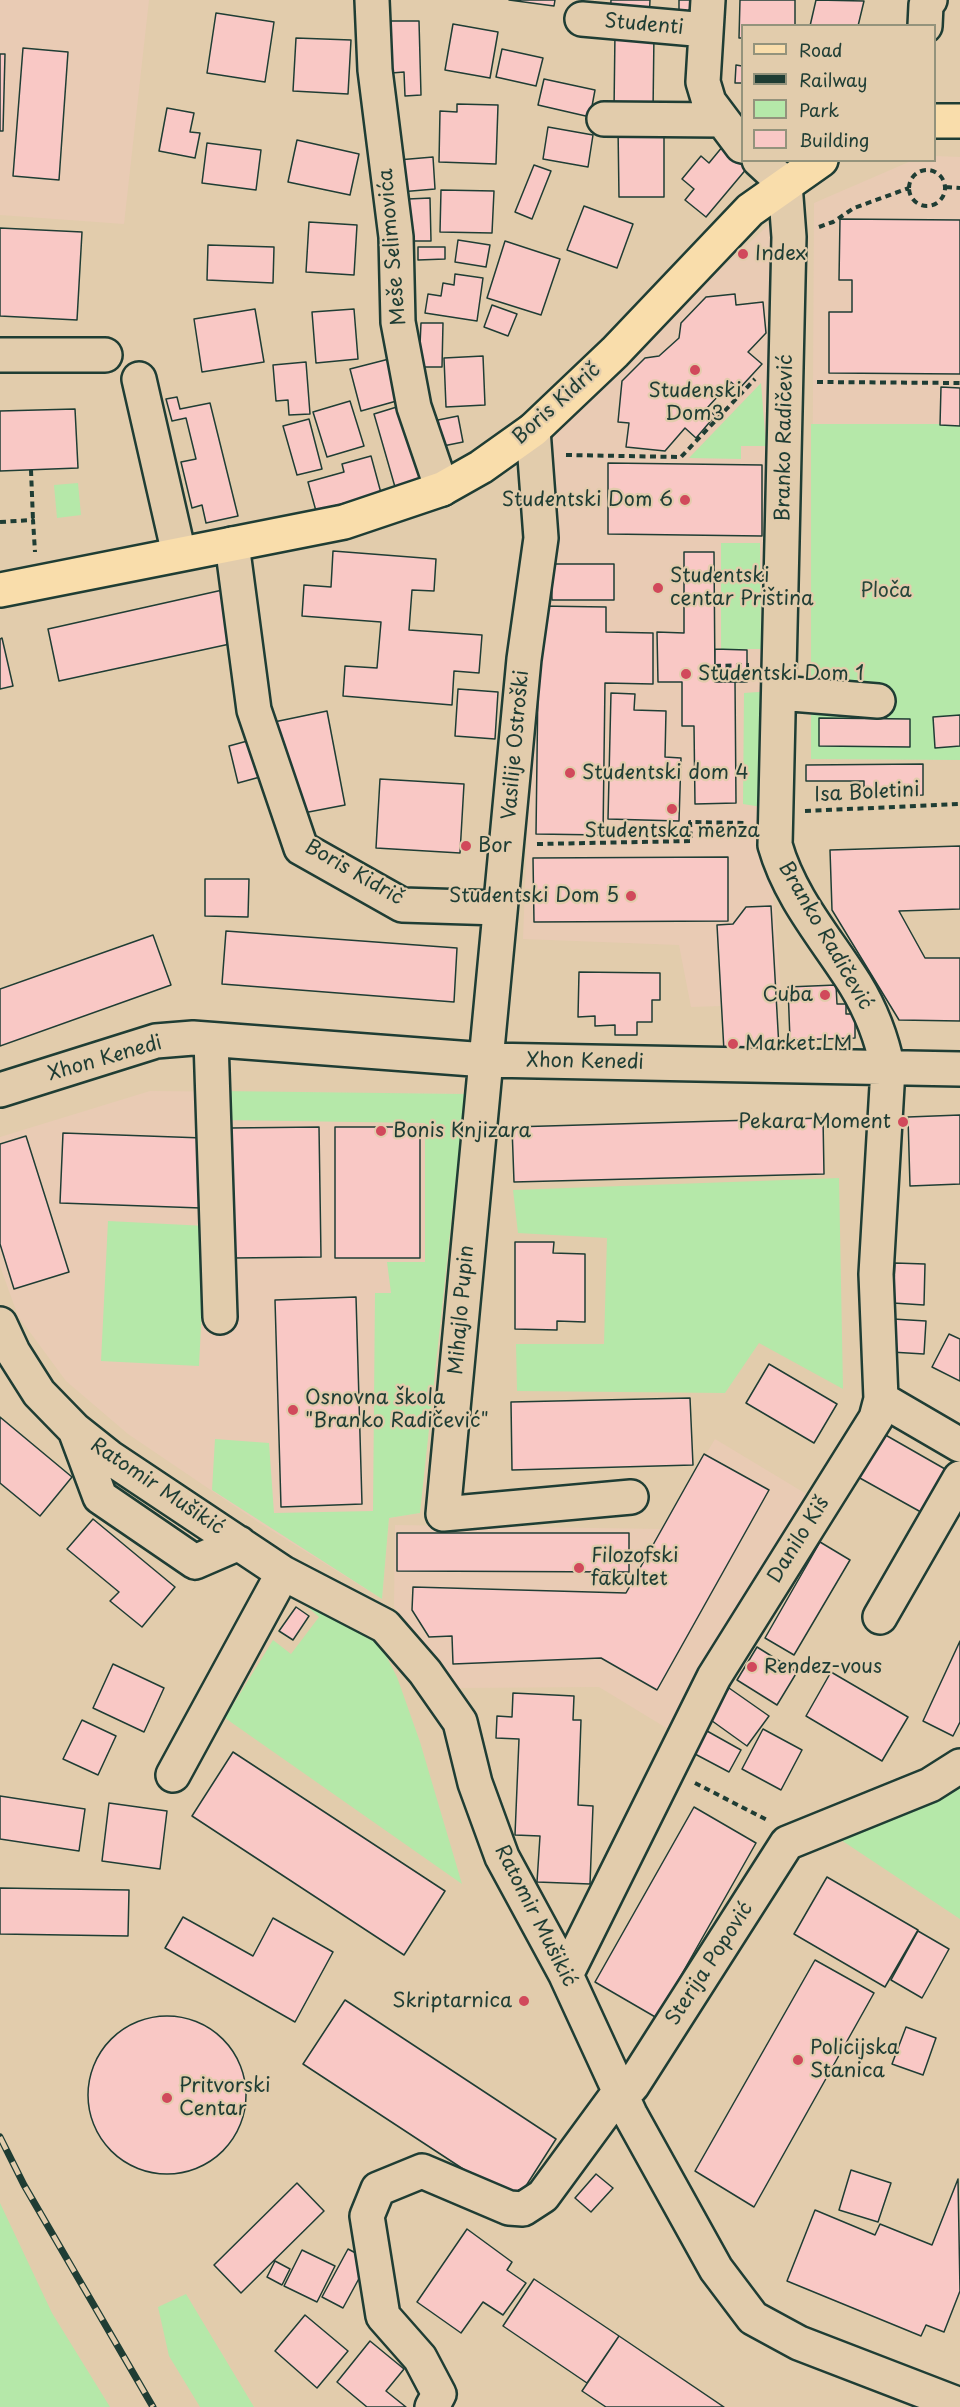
<!DOCTYPE html>
<html>
<head>
<meta charset="utf-8">
<style>
  body { margin:0 }
  #map { position:relative; width:960px; height:2407px; overflow:hidden; background:#e2ccac; font-family:"Playpen Sans",sans-serif }
  canvas { display:block }
  .legend { position:absolute; left:741px; top:24px; width:195px; height:138px; box-sizing:border-box; background:#e2ccac; border:2px solid #94937c; margin:0; padding:8px 10px; list-style:none; font-size:18px; color:#1f3d34 }
  .legend li { display:flex; align-items:center; gap:12px; height:30px }
  .legend b { width:30px; border:2px solid #94937c }
</style>
</head>
<body>
<div id="map">
<canvas width="960" height="2407"></canvas>
<ul class="legend">
<li><b style="height:8px;background:#f9ddab"></b>Road</li>
<li><b style="height:8px;background:#1f3d34"></b>Railway</li>
<li><b style="height:16px;background:#b5e8a9"></b>Park</li>
<li><b style="height:16px;background:#f9c8c5"></b>Building</li>
</ul>
</div>
<script>
const context = document.querySelector('canvas').getContext('2d');
context.lineJoin = 'round';
function fillPath(path, color) {
  context.fillStyle = color;
  context.fill(path, 'evenodd');
}
function stroke(path, color, width, dash) {
  context.strokeStyle = color;
  context.lineWidth = width;
  context.lineCap = dash ? 'butt' : 'round';
  context.setLineDash(dash || []);
  context.stroke(path);
}
function write(font, color, halo, rows, align = 'center') {
  context.font = font + ' "Playpen Sans",sans-serif';
  context.lineWidth = 4.5;
  context.setLineDash([]);
  context.textBaseline = 'middle';
  context.strokeStyle = halo;
  context.fillStyle = color;
  for (const [text, x, y, turn = 0] of rows) {
    context.save();
    context.translate(x, y);
    context.rotate((+turn || 0) * Math.PI / 180);
    context.textAlign = isNaN(turn) ? turn : align;
    if (halo) context.strokeText(text, 0, 0);
    context.fillText(text, 0, 0);
    context.restore();
  }
}
fillPath(new Path2D(`
  M 0,0 L 149,0 L 124,224 L 0,215 Z
  M 935,156 L 960,157 L 960,760 L 811,759 L 814,203 L 911,161 L 934,160 Z
  M 773,221 L 773,896 L 782,1004 L 691,1007 L 679,945 L 523,939 L 535,625 L 550,552 L 553,423 Z
  M 150,1091 L 465,1094 L 420,1513 L 389,1518 L 382,1599 L 258,1522 L 128,1434 L 66,1381 L 18,1316 L 0,1266 L 0,1137 Z
  M 715,1439 L 808,1495 L 668,1729 L 599,1687 L 457,1688 L 394,1607 L 395,1525 L 661,1529 Z`), '#e9cbb4');
fillPath(new Path2D(`
  M 761,383 L 766,446 L 741,446 L 741,459 L 689,458 Z
  M 811,424 L 960,424 L 960,760 L 811,759 Z
  M 78,483 L 81,515 L 57,518 L 54,485 Z
  M 721,543 L 760,543 L 761,649 L 721,649 Z
  M 772,691 L 768,808 L 743,804 L 744,693 Z
  M 219,1091 L 465,1094 L 420,1513 L 389,1518 L 382,1599 L 212,1490 L 215,1439 L 269,1443 L 274,1513 L 373,1511 L 375,1293 L 391,1293 L 387,1262 L 425,1262 L 425,1123 L 220,1120 Z
  M 839,1178 L 843,1389 L 759,1343 L 725,1393 L 517,1391 L 516,1344 L 604,1344 L 607,1238 L 518,1233 L 513,1190 Z
  M 108,1221 L 206,1226 L 199,1366 L 101,1361 Z
  M 305,1595 L 378,1640 L 397,1677 L 420,1742 L 462,1884 L 225,1718 L 273,1640 L 291,1654 L 319,1617 L 302,1602 Z
  M 960,1781 L 960,1919 L 838,1838 L 927,1805 Z
  M 0,2203 L 52,2313 L 110,2407 L 0,2407 Z
  M 186,2294 L 254,2407 L 200,2407 L 169,2356 L 158,2307 Z`), '#b5e8a9');
const building = new Path2D(`
  M 509,0 L 555,0 L 554,6 Z
  M 611,0 L 650,0 L 649,21 L 610,19 Z
  M 679,0 L 697,0 L 697,18 L 679,19 Z
  M 740,0 L 795,0 L 795,26 L 742,26 L 742,38 L 739,38 Z
  M 816,0 L 864,1 L 858,26 L 810,26 Z
  M 216,13 L 274,22 L 265,82 L 207,73 Z
  M 390,21 L 419,21 L 421,95 L 405,96 L 404,72 L 391,73 Z
  M 453,24 L 498,32 L 490,78 L 445,70 Z
  M 615,32 L 654,33 L 653,112 L 614,111 Z
  M 296,38 L 351,40 L 348,94 L 293,91 Z
  M 23,48 L 68,52 L 59,180 L 13,176 Z
  M 502,49 L 543,58 L 536,86 L 496,77 Z
  M 0,54 L 5,54 L 3,131 L 0,131 Z
  M 736,65 L 742,66 L 742,83 L 735,83 Z
  M 544,79 L 595,90 L 590,117 L 538,105 Z
  M 457,104 L 498,105 L 496,164 L 439,162 L 440,111 L 457,112 Z
  M 167,108 L 194,113 L 190,132 L 200,133 L 195,158 L 159,151 Z
  M 548,127 L 593,135 L 588,167 L 543,159 Z
  M 618,127 L 664,127 L 664,197 L 619,197 Z
  M 297,140 L 359,154 L 350,195 L 288,182 Z
  M 207,143 L 261,150 L 256,190 L 202,183 Z
  M 723,146 L 748,167 L 706,217 L 685,200 L 694,189 L 682,179 L 701,156 L 709,163 Z
  M 433,157 L 435,189 L 400,192 L 398,160 Z
  M 534,165 L 551,171 L 532,219 L 515,212 Z
  M 441,190 L 494,191 L 492,233 L 440,232 Z
  M 430,198 L 431,241 L 409,241 L 408,199 Z
  M 584,206 L 633,224 L 617,268 L 567,250 Z
  M 840,219 L 960,220 L 960,374 L 829,373 L 829,312 L 852,312 L 852,280 L 839,280 Z
  M 309,222 L 357,225 L 354,275 L 306,272 Z
  M 0,228 L 82,232 L 77,320 L 0,316 Z
  M 458,240 L 490,245 L 486,267 L 455,262 Z
  M 505,241 L 560,259 L 541,315 L 487,298 Z
  M 208,245 L 274,247 L 273,283 L 207,280 Z
  M 418,247 L 445,247 L 445,259 L 418,260 Z
  M 455,274 L 483,278 L 477,321 L 425,313 L 428,294 L 441,296 L 443,283 L 454,285 Z
  M 735,294 L 736,305 L 763,302 L 766,333 L 748,352 L 762,364 L 739,389 L 731,382 L 707,408 L 715,416 L 696,438 L 685,428 L 665,451 L 626,447 L 629,423 L 618,422 L 622,381 L 645,358 L 659,356 L 679,338 L 681,323 L 706,297 Z
  M 492,305 L 517,314 L 508,336 L 484,327 Z
  M 255,309 L 264,362 L 202,372 L 194,319 Z
  M 354,309 L 358,359 L 316,363 L 312,312 Z
  M 421,323 L 443,323 L 442,367 L 419,367 Z
  M 483,356 L 485,405 L 446,407 L 444,358 Z
  M 389,359 L 400,400 L 361,411 L 350,369 Z
  M 306,362 L 310,414 L 289,415 L 288,400 L 276,401 L 273,365 Z
  M 941,387 L 960,388 L 960,426 L 940,425 Z
  M 177,397 L 180,409 L 210,403 L 238,516 L 206,523 L 202,505 L 192,508 L 181,462 L 196,459 L 186,418 L 172,421 L 166,399 Z
  M 350,401 L 364,446 L 327,457 L 313,412 Z
  M 400,406 L 420,480 L 395,487 L 374,414 Z
  M 75,409 L 78,468 L 0,471 L 0,411 Z
  M 458,416 L 463,442 L 443,446 L 438,420 Z
  M 309,419 L 322,469 L 297,475 L 283,426 Z
  M 371,456 L 381,493 L 316,511 L 308,482 L 344,472 L 342,464 Z
  M 608,463 L 762,465 L 762,536 L 608,534 Z
  M 333,551 L 436,559 L 434,591 L 412,590 L 409,630 L 482,635 L 479,673 L 454,671 L 452,705 L 343,696 L 345,666 L 377,668 L 381,622 L 302,616 L 304,585 L 331,587 Z
  M 684,552 L 714,552 L 715,682 L 735,681 L 736,803 L 695,804 L 694,726 L 682,726 L 682,682 L 658,682 L 657,632 L 684,633 Z
  M 551,564 L 614,564 L 614,600 L 552,600 Z
  M 227,589 L 239,642 L 59,681 L 48,629 Z
  M 539,606 L 606,607 L 606,632 L 653,633 L 653,684 L 605,683 L 603,835 L 536,834 Z
  M 2,638 L 13,686 L 0,689 L 0,639 Z
  M 715,649 L 747,650 L 747,682 L 715,682 Z
  M 458,689 L 498,692 L 495,739 L 455,736 Z
  M 611,693 L 635,694 L 634,710 L 666,711 L 665,757 L 681,758 L 679,821 L 608,819 Z
  M 327,711 L 345,805 L 293,815 L 274,722 Z
  M 960,715 L 960,746 L 935,748 L 933,717 Z
  M 819,718 L 910,719 L 910,747 L 819,746 Z
  M 251,740 L 260,777 L 238,783 L 229,746 Z
  M 923,764 L 923,795 L 864,796 L 864,781 L 806,781 L 806,765 Z
  M 380,779 L 464,784 L 460,853 L 376,848 Z
  M 960,846 L 960,909 L 899,911 L 925,958 L 960,958 L 960,1021 L 899,1020 L 832,910 L 830,850 Z
  M 728,857 L 728,921 L 534,922 L 533,858 Z
  M 205,879 L 249,879 L 248,917 L 205,916 Z
  M 771,906 L 779,1048 L 724,1051 L 717,925 L 733,924 L 746,907 Z
  M 226,931 L 457,948 L 454,1002 L 222,984 Z
  M 153,935 L 171,985 L 0,1046 L 0,989 Z
  M 579,972 L 660,973 L 660,1000 L 652,1000 L 652,1022 L 637,1022 L 637,1035 L 615,1035 L 615,1025 L 595,1026 L 595,1016 L 578,1017 Z
  M 836,985 L 837,1004 L 846,1004 L 846,1014 L 855,1014 L 855,1038 L 790,1040 L 788,987 Z
  M 960,1115 L 960,1184 L 910,1186 L 908,1117 Z
  M 823,1118 L 824,1174 L 514,1182 L 512,1127 Z
  M 319,1127 L 321,1257 L 233,1258 L 231,1128 Z
  M 335,1127 L 420,1127 L 420,1258 L 335,1258 Z
  M 63,1133 L 203,1138 L 201,1208 L 60,1203 Z
  M 26,1136 L 69,1272 L 14,1289 L 0,1244 L 0,1144 Z
  M 515,1242 L 554,1242 L 553,1253 L 585,1254 L 585,1322 L 557,1321 L 557,1330 L 515,1329 Z
  M 895,1263 L 925,1264 L 924,1305 L 893,1303 Z
  M 356,1297 L 362,1504 L 281,1507 L 275,1300 Z
  M 893,1319 L 926,1321 L 924,1354 L 891,1352 Z
  M 949,1334 L 960,1339 L 960,1381 L 932,1367 Z
  M 769,1364 L 837,1404 L 814,1443 L 746,1403 Z
  M 690,1398 L 693,1465 L 512,1470 L 511,1402 Z
  M 0,1417 L 72,1477 L 40,1516 L 0,1483 Z
  M 882,1433 L 952,1473 L 928,1516 L 858,1477 Z
  M 704,1454 L 769,1490 L 657,1690 L 601,1658 L 453,1664 L 452,1636 L 429,1637 L 412,1610 L 413,1587 L 626,1593 Z
  M 93,1519 L 175,1587 L 142,1627 L 110,1601 L 119,1592 L 67,1549 Z
  M 397,1533 L 629,1533 L 629,1572 L 397,1571 Z
  M 820,1542 L 850,1560 L 794,1655 L 765,1638 Z
  M 296,1607 L 309,1616 L 293,1640 L 279,1631 Z
  M 960,1641 L 960,1722 L 953,1736 L 923,1721 Z
  M 757,1647 L 797,1672 L 777,1705 L 737,1680 Z
  M 113,1664 L 164,1688 L 144,1732 L 93,1708 Z
  M 831,1672 L 908,1717 L 882,1761 L 806,1716 Z
  M 729,1688 L 769,1716 L 747,1746 L 708,1718 Z
  M 513,1693 L 574,1696 L 573,1720 L 581,1720 L 578,1805 L 593,1806 L 590,1884 L 537,1882 L 540,1836 L 515,1835 L 519,1739 L 496,1738 L 497,1716 L 512,1717 Z
  M 82,1720 L 116,1736 L 98,1775 L 63,1759 Z
  M 763,1729 L 802,1750 L 781,1790 L 742,1769 Z
  M 707,1731 L 741,1750 L 729,1772 L 695,1754 Z
  M 233,1752 L 445,1891 L 404,1955 L 192,1816 Z
  M 0,1796 L 85,1809 L 79,1851 L 0,1839 Z
  M 109,1803 L 167,1811 L 160,1869 L 102,1861 Z
  M 694,1807 L 756,1843 L 657,2018 L 595,1982 Z
  M 827,1877 L 918,1930 L 885,1987 L 794,1934 Z
  M 0,1888 L 129,1890 L 128,1936 L 0,1934 Z
  M 183,1917 L 253,1956 L 273,1918 L 333,1952 L 295,2022 L 165,1948 Z
  M 918,1931 L 949,1949 L 922,1998 L 891,1980 Z
  M 815,1960 L 874,1993 L 754,2207 L 695,2171 Z
  M 345,2000 L 556,2139 L 515,2203 L 303,2064 Z
  M88 2095a79 79 0 1 1 158 0a79 79 0 1 1-158 0Z
  M 906,2027 L 936,2038 L 923,2075 L 892,2064 Z
  M 851,2170 L 891,2183 L 878,2222 L 839,2210 Z
  M 596,2174 L 613,2188 L 591,2212 L 575,2198 Z
  M 958,2179 L 960,2291 L 944,2332 L 926,2325 L 921,2336 L 787,2281 L 815,2210 L 875,2235 L 880,2224 L 932,2245 Z
  M 297,2183 L 324,2211 L 241,2293 L 214,2265 Z
  M 467,2229 L 512,2262 L 507,2270 L 526,2283 L 503,2315 L 483,2302 L 461,2333 L 417,2302 Z
  M 348,2249 L 369,2260 L 343,2308 L 322,2297 Z
  M 302,2250 L 335,2266 L 317,2302 L 284,2286 Z
  M 275,2261 L 290,2269 L 282,2285 L 267,2277 Z
  M 534,2279 L 619,2336 L 587,2383 L 503,2326 Z
  M 305,2315 L 348,2351 L 317,2388 L 275,2351 Z
  M 619,2336 L 724,2407 L 606,2407 L 582,2391 Z
  M 370,2341 L 404,2369 L 386,2391 L 406,2407 L 367,2407 L 337,2382 Z`);
fillPath(building, '#f9c8c5');
stroke(building, '#1f3d34', 1.5);
const minor = new Path2D(`
  M 372,0 L 375,70 L 396,237 L 398,322 L 414,407 L 442,489
  M 708,0 L 703,82 L 709,102 L 742,146
  M 582,19 L 706,30
  M 925,26 L 926,5 L 930,0
  M 604,119 L 721,120
  M 0,355 L 105,355
  M 139,379 L 179,554
  M 533,430 L 541,538 L 524,659 L 443,1514 L 631,1497
  M 232,544 L 254,710 L 301,848 L 402,905 L 500,908
  M 779,693 L 878,701
  M 211,1040 L 220,1317
  M 0,1090 L 156,1041 L 193,1038 L 486,1060 L 960,1069
  M 0,1324 L 13,1352 L 39,1393 L 75,1430 L 109,1457 L 283,1573 L 385,1626 L 425,1672 L 460,1722 L 475,1783 L 502,1857 L 566,1975 L 630,2114 L 716,2269 L 753,2318 L 799,2343 L 960,2405
  M 881,1399 L 960,1445
  M 75,1430 L 100,1497 L 195,1562 L 239,1543
  M 880,1617 L 960,1478
  M 173,1775 L 283,1573
  M 566,1975 L 714,1677 L 876,1418 L 881,1399 L 876,1274 L 888,1069 C 882,1039 871,1010 855,984 C 826,938 790,898 775,845 L 789,237 L 785,184 L 759,160
  M 432,2407 L 439,2394 L 420,2358 L 383,2316 L 367,2216 L 378,2189 L 422,2171 L 509,2208 L 523,2209 L 543,2196 L 620,2091 L 632,2086 L 787,1843 L 930,1785 L 960,1766`);
const major = new Path2D(`
  M 934,121 L 960,121
  M 0,590 L 344,522 L 442,489 L 481,467 L 533,430 L 615,352 L 750,210 L 821,160`);
stroke(minor, '#1f3d34', 38);
stroke(major, '#1f3d34', 38);
stroke(new Path2D(`
  M909 188a18 18 0 1 1 36 0a18 18 0 1 1-36 0Z
  M 946,187 L 960,188
  M 819,227 L 833,222 L 854,208 L 909,188
  M 817,382 L 960,383
  M 566,455 L 681,457 L 755,379
  M 31,470 L 33,520
  M 0,522 L 33,520 L 35,552
  M 715,666 L 749,665
  M 805,811 L 960,804
  M 537,844 L 691,841 L 690,822 L 745,823
  M 695,1783 L 769,1821`), '#1f3d34', 4, [6, 4.5]);
stroke(minor, '#e2ccac', 33);
stroke(major, '#f9ddab', 33);
const rail = new Path2D(`
  M 0,2137 L 24,2185 L 153,2407`);
stroke(rail, '#1f3d34', 7);
stroke(rail, '#e2ccac', 4.5, [14]);
for (const [x, y, r, color] of [
  [743,254,6,"#d1495b"],
  [695,370,6,"#d1495b"],
  [685,500,6,"#d1495b"],
  [658,588,6,"#d1495b"],
  [686,674,6,"#d1495b"],
  [570,773,6,"#d1495b"],
  [672,809,6,"#d1495b"],
  [466,846,6,"#d1495b"],
  [631,896,6,"#d1495b"],
  [825,995,6,"#d1495b"],
  [733,1044,6,"#d1495b"],
  [903,1122,6,"#d1495b"],
  [381,1131,6,"#d1495b"],
  [293,1410,6,"#d1495b"],
  [579,1568,6,"#d1495b"],
  [752,1667,6,"#d1495b"],
  [524,2001,6,"#d1495b"],
  [798,2060,6,"#d1495b"],
  [167,2098,6,"#d1495b"]
]) {
  const dot = new Path2D();
  dot.arc(x, y, r, 0, 2 * Math.PI);
  context.fillStyle = color;
  context.fill(dot);
  stroke(dot, '#e2ccac', 2);
}
write('20px', '#1f3d34', '#e2ccac', [
  ["Studenti",644,25,5],
  ["Meše Selimovića",393,247,-95],
  ["Boris Kidrič",557,404,-42],
  ["Branko Radičević",785,438,-89],
  ["Vasilije Ostroški",516,745,-85],
  ["Isa Boletini",867,793,-3],
  ["Boris Kidrič",354,873,30],
  ["Branko Radičević",825,936,60],
  ["Xhon Kenedi",105,1059,-16],
  ["Xhon Kenedi",585,1062,1],
  ["Mihajlo Pupin",462,1310,-85],
  ["Ratomir Mušikić",157,1487,34],
  ["Danilo Kiš",799,1540,-58],
  ["Ratomir Mušikić",535,1916,63],
  ["Sterija Popović",710,1964,-57]
]);
write('20px', '#1f3d34', '#e2ccac', [
  ["Index",755,254],
  ["Studenski",695,391,"center"],
  ["Dom3",695,414,"center"],
  ["Studentski Dom 6",673,500,"right"],
  ["Studentski",670,576],
  ["centar Priština",670,599],
  ["Studentski Dom 1",698,674],
  ["Studentski dom 4",582,773],
  ["Studentska menza",672,831,"center"],
  ["Bor",478,846],
  ["Studentski Dom 5",619,896,"right"],
  ["Cuba",813,995,"right"],
  ["Market LM",745,1044],
  ["Pekara Moment",891,1122,"right"],
  ["Bonis Knjizara",393,1131],
  ["Osnovna škola",305,1398],
  ["\"Branko Radičević\"",305,1421],
  ["Filozofski",591,1556],
  ["fakultet",591,1579],
  ["Rendez-vous",764,1667],
  ["Skriptarnica",512,2001,"right"],
  ["Policijska",810,2048],
  ["Stanica",810,2071],
  ["Pritvorski",179,2086],
  ["Centar",179,2109]
], 'left');
write('20px', '#26463a', '#e2ccac', [
  ["Ploča",886,591]
]);
</script>
</body>
</html>
